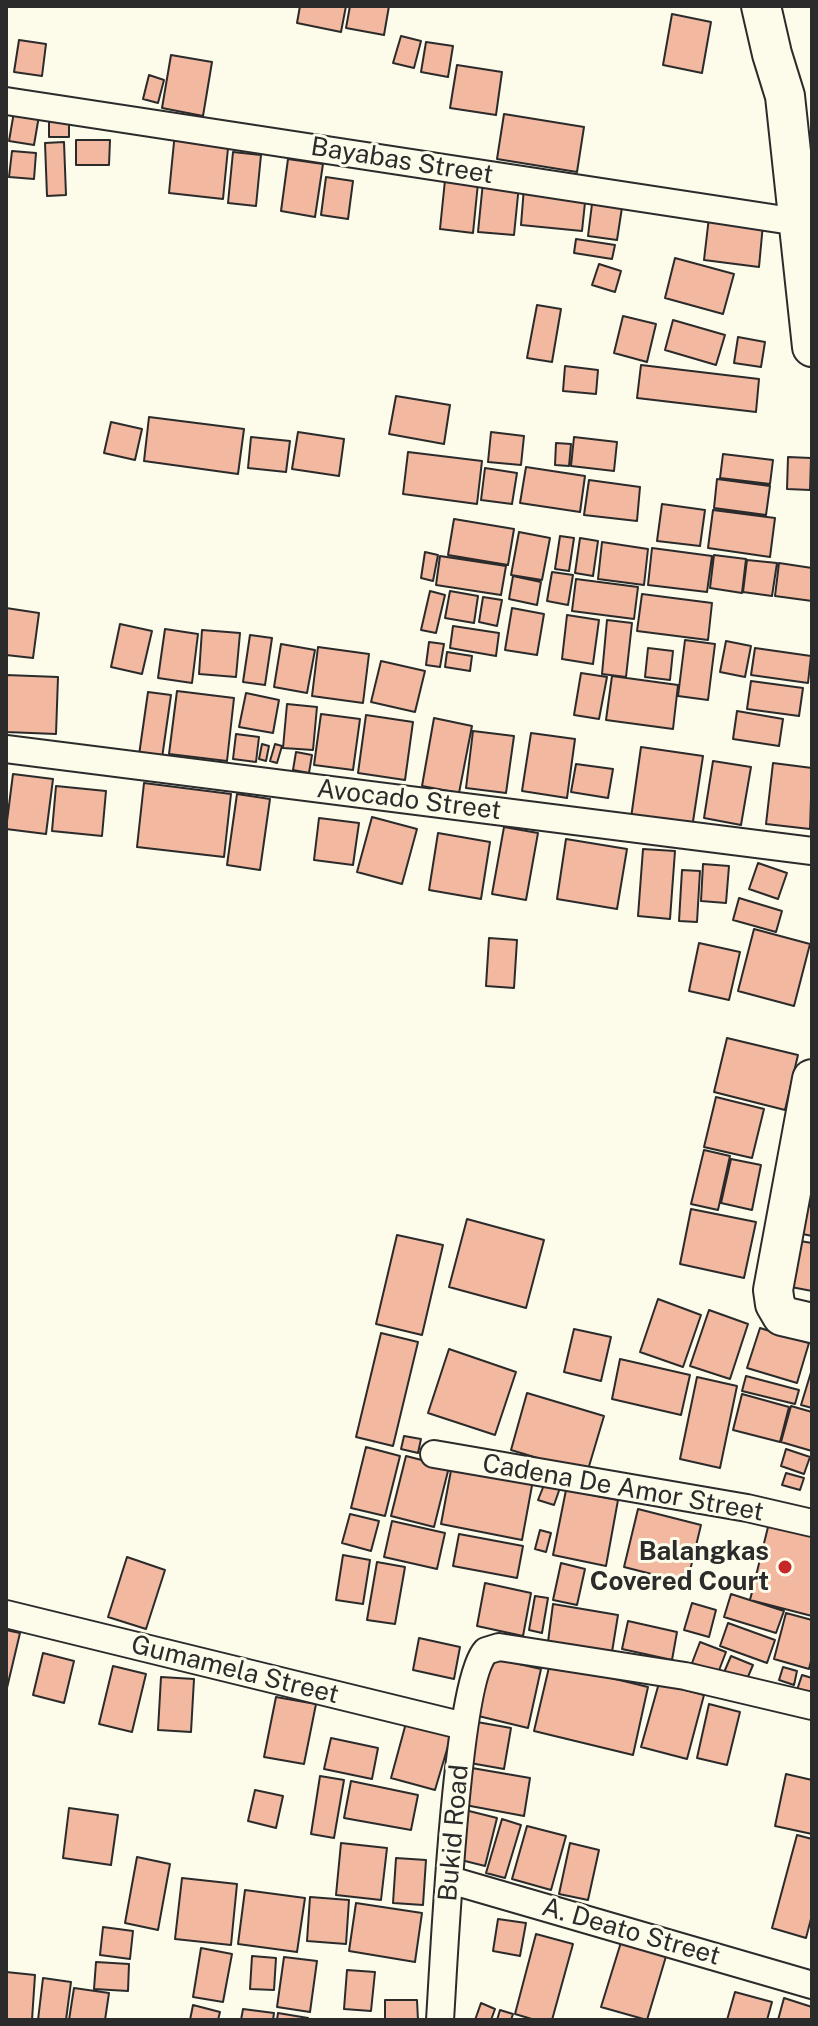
<!DOCTYPE html>
<html>
<head>
<meta charset="utf-8">
<style>
  body { margin:0 }
  #map { position:relative; width:818px; height:2026px; overflow:hidden; background:#fdfbea; font-family:"Public Sans",sans-serif }
  canvas { display:block }
  .frame { position:absolute; inset:0; border:8px solid #2b2b2b; pointer-events:none }
</style>
</head>
<body>
<div id="map">
<canvas width="818" height="2026"></canvas>
<div class="frame"></div>
</div>
<script>
const context = document.querySelector('canvas').getContext('2d');
context.lineJoin = 'round';
function fillPath(path, color) {
  context.fillStyle = color;
  context.fill(path, 'evenodd');
}
function stroke(path, color, width, dash) {
  context.strokeStyle = color;
  context.lineWidth = width;
  context.lineCap = dash ? 'butt' : 'round';
  context.setLineDash(dash || []);
  context.stroke(path);
}
function write(font, color, halo, rows, align = 'center') {
  context.font = font + ' "Public Sans",sans-serif';
  context.lineWidth = 6;
  context.setLineDash([]);
  context.textBaseline = 'middle';
  context.strokeStyle = halo;
  context.fillStyle = color;
  for (const [text, x, y, turn = 0] of rows) {
    context.save();
    context.translate(x, y);
    context.rotate((+turn || 0) * Math.PI / 180);
    context.textAlign = isNaN(turn) ? turn : align;
    if (halo) context.strokeText(text, 0, 0);
    context.fillText(text, 0, 0);
    context.restore();
  }
}
const building = new Path2D(`
  M 300,6 L 346,6 L 341,32 L 297,23 Z
  M 350,6 L 389,6 L 384,35 L 346,28 Z
  M 672,14 L 711,22 L 702,73 L 663,65 Z
  M 401,36 L 421,41 L 414,68 L 393,63 Z
  M 19,40 L 46,44 L 42,76 L 14,72 Z
  M 426,42 L 453,46 L 448,77 L 421,72 Z
  M 171,55 L 212,62 L 203,116 L 162,108 Z
  M 457,65 L 502,72 L 496,115 L 450,108 Z
  M 149,75 L 164,80 L 158,103 L 143,99 Z
  M 15,106 L 40,110 L 34,145 L 9,141 Z
  M 49,114 L 69,114 L 69,137 L 49,137 Z
  M 504,114 L 584,127 L 577,172 L 497,159 Z
  M 175,132 L 229,138 L 223,199 L 169,193 Z
  M 76,140 L 110,140 L 109,165 L 76,165 Z
  M 64,142 L 66,195 L 47,196 L 45,143 Z
  M 12,151 L 36,153 L 34,179 L 9,177 Z
  M 233,152 L 261,155 L 256,206 L 228,203 Z
  M 288,159 L 323,164 L 315,217 L 281,211 Z
  M 326,177 L 353,181 L 348,219 L 321,215 Z
  M 445,180 L 478,183 L 473,233 L 440,229 Z
  M 483,182 L 519,185 L 514,235 L 478,232 Z
  M 524,187 L 586,193 L 582,231 L 521,225 Z
  M 593,196 L 623,201 L 617,240 L 588,236 Z
  M 709,217 L 763,224 L 759,267 L 704,260 Z
  M 576,239 L 615,245 L 612,259 L 574,253 Z
  M 675,258 L 734,274 L 723,314 L 665,298 Z
  M 599,264 L 621,271 L 615,292 L 592,285 Z
  M 537,305 L 561,309 L 552,362 L 527,358 Z
  M 623,316 L 656,324 L 647,362 L 614,353 Z
  M 673,320 L 725,335 L 716,365 L 665,350 Z
  M 738,337 L 765,342 L 761,367 L 734,363 Z
  M 641,365 L 759,379 L 756,412 L 637,398 Z
  M 565,366 L 598,370 L 596,394 L 563,391 Z
  M 396,396 L 450,405 L 444,444 L 389,434 Z
  M 149,417 L 244,429 L 238,474 L 144,461 Z
  M 111,422 L 142,429 L 135,460 L 104,453 Z
  M 298,432 L 344,439 L 339,476 L 292,469 Z
  M 491,432 L 524,436 L 521,465 L 488,462 Z
  M 251,437 L 290,441 L 286,472 L 248,468 Z
  M 574,437 L 617,442 L 614,471 L 571,466 Z
  M 556,443 L 571,444 L 569,466 L 555,465 Z
  M 408,452 L 482,461 L 477,504 L 403,494 Z
  M 723,454 L 773,460 L 770,484 L 720,478 Z
  M 788,457 L 811,458 L 810,490 L 787,489 Z
  M 526,467 L 585,476 L 580,512 L 520,503 Z
  M 485,468 L 517,473 L 512,504 L 481,500 Z
  M 717,479 L 770,486 L 766,515 L 714,508 Z
  M 589,480 L 640,487 L 637,521 L 584,515 Z
  M 662,504 L 705,510 L 700,546 L 657,541 Z
  M 713,510 L 775,518 L 770,557 L 708,548 Z
  M 454,519 L 514,529 L 508,565 L 448,555 Z
  M 519,532 L 550,538 L 542,580 L 511,575 Z
  M 560,536 L 574,538 L 569,571 L 555,569 Z
  M 580,538 L 598,541 L 593,576 L 575,573 Z
  M 602,542 L 648,549 L 644,585 L 598,579 Z
  M 652,548 L 712,556 L 707,592 L 648,585 Z
  M 425,552 L 438,555 L 433,581 L 421,578 Z
  M 714,555 L 746,559 L 742,593 L 710,588 Z
  M 440,556 L 506,566 L 501,595 L 436,585 Z
  M 747,560 L 777,563 L 772,596 L 743,592 Z
  M 779,563 L 812,568 L 812,601 L 775,596 Z
  M 552,572 L 573,575 L 568,605 L 547,601 Z
  M 513,576 L 541,582 L 537,605 L 509,599 Z
  M 576,579 L 638,587 L 634,619 L 572,611 Z
  M 430,591 L 445,595 L 436,633 L 421,630 Z
  M 450,591 L 478,596 L 474,623 L 445,618 Z
  M 642,594 L 712,603 L 708,640 L 637,631 Z
  M 483,597 L 502,600 L 497,626 L 479,622 Z
  M 6,608 L 39,613 L 33,658 L 6,655 Z
  M 512,608 L 544,614 L 537,655 L 505,650 Z
  M 567,615 L 599,620 L 593,664 L 562,659 Z
  M 607,620 L 632,623 L 626,677 L 602,674 Z
  M 120,624 L 152,631 L 142,674 L 111,667 Z
  M 453,626 L 499,633 L 496,656 L 450,648 Z
  M 165,629 L 198,634 L 192,683 L 158,678 Z
  M 202,630 L 240,633 L 236,677 L 199,674 Z
  M 250,635 L 272,638 L 265,685 L 243,682 Z
  M 685,640 L 715,644 L 708,700 L 678,696 Z
  M 726,641 L 751,646 L 745,677 L 720,672 Z
  M 429,642 L 444,644 L 440,667 L 426,665 Z
  M 281,644 L 315,650 L 307,693 L 274,687 Z
  M 318,647 L 369,654 L 363,703 L 312,696 Z
  M 648,648 L 673,651 L 670,680 L 645,677 Z
  M 755,648 L 811,656 L 808,683 L 751,675 Z
  M 447,652 L 472,656 L 470,671 L 445,667 Z
  M 381,661 L 425,671 L 415,712 L 371,702 Z
  M 581,673 L 607,677 L 599,719 L 574,715 Z
  M 6,675 L 58,677 L 56,734 L 6,732 Z
  M 612,676 L 678,685 L 673,729 L 606,720 Z
  M 751,681 L 803,688 L 799,716 L 747,709 Z
  M 177,691 L 234,698 L 227,761 L 169,754 Z
  M 148,692 L 171,695 L 162,758 L 139,755 Z
  M 246,693 L 279,700 L 273,733 L 239,727 Z
  M 287,704 L 317,707 L 313,750 L 283,748 Z
  M 737,711 L 783,719 L 779,746 L 733,739 Z
  M 321,714 L 360,719 L 353,770 L 314,765 Z
  M 366,715 L 413,722 L 405,780 L 358,773 Z
  M 434,718 L 472,726 L 459,793 L 422,786 Z
  M 473,731 L 514,736 L 506,793 L 466,788 Z
  M 531,733 L 575,739 L 567,798 L 522,791 Z
  M 236,734 L 259,737 L 256,762 L 233,759 Z
  M 262,744 L 269,746 L 266,761 L 259,759 Z
  M 275,744 L 282,746 L 277,763 L 270,761 Z
  M 641,747 L 703,756 L 692,828 L 631,818 Z
  M 296,752 L 312,755 L 309,773 L 293,770 Z
  M 713,761 L 751,767 L 741,825 L 704,818 Z
  M 773,763 L 812,768 L 810,829 L 766,824 Z
  M 576,764 L 613,769 L 608,798 L 571,792 Z
  M 13,774 L 53,779 L 46,834 L 6,829 Z
  M 144,783 L 231,794 L 224,857 L 137,847 Z
  M 56,786 L 106,791 L 102,836 L 52,831 Z
  M 237,794 L 270,799 L 260,870 L 227,865 Z
  M 372,817 L 417,829 L 402,884 L 357,872 Z
  M 319,818 L 359,823 L 353,865 L 314,860 Z
  M 504,827 L 538,833 L 526,900 L 492,894 Z
  M 438,833 L 490,842 L 481,899 L 429,890 Z
  M 566,839 L 627,849 L 617,909 L 557,899 Z
  M 643,849 L 675,851 L 670,919 L 638,916 Z
  M 758,863 L 787,873 L 778,899 L 749,889 Z
  M 703,864 L 729,866 L 726,903 L 701,901 Z
  M 682,870 L 700,871 L 697,922 L 679,921 Z
  M 739,898 L 782,911 L 776,932 L 733,920 Z
  M 754,929 L 810,944 L 794,1006 L 738,991 Z
  M 489,938 L 517,940 L 514,988 L 486,986 Z
  M 699,943 L 740,952 L 729,1000 L 689,991 Z
  M 727,1038 L 798,1055 L 785,1110 L 714,1092 Z
  M 716,1097 L 764,1109 L 752,1158 L 704,1147 Z
  M 704,1150 L 730,1156 L 718,1210 L 691,1204 Z
  M 731,1159 L 761,1165 L 752,1210 L 721,1203 Z
  M 805,1205 L 812,1207 L 812,1236 L 798,1233 Z
  M 691,1209 L 756,1222 L 744,1278 L 680,1264 Z
  M 467,1219 L 544,1240 L 526,1308 L 449,1287 Z
  M 397,1235 L 443,1245 L 422,1335 L 376,1324 Z
  M 800,1241 L 812,1243 L 812,1291 L 791,1287 Z
  M 658,1299 L 701,1315 L 683,1367 L 640,1352 Z
  M 709,1310 L 748,1324 L 730,1379 L 690,1366 Z
  M 760,1328 L 809,1343 L 797,1383 L 747,1368 Z
  M 574,1329 L 611,1337 L 601,1381 L 564,1372 Z
  M 381,1333 L 418,1342 L 393,1446 L 356,1437 Z
  M 449,1349 L 516,1372 L 495,1435 L 428,1413 Z
  M 620,1359 L 690,1375 L 681,1415 L 612,1399 Z
  M 812,1369 L 812,1408 L 801,1405 Z
  M 746,1376 L 799,1390 L 795,1404 L 742,1391 Z
  M 697,1377 L 737,1386 L 720,1468 L 680,1459 Z
  M 527,1393 L 604,1416 L 587,1473 L 511,1450 Z
  M 742,1394 L 789,1407 L 780,1442 L 733,1430 Z
  M 791,1406 L 812,1412 L 812,1451 L 781,1442 Z
  M 404,1436 L 421,1439 L 418,1453 L 401,1449 Z
  M 366,1447 L 400,1456 L 385,1516 L 351,1508 Z
  M 786,1449 L 810,1457 L 804,1474 L 781,1466 Z
  M 406,1456 L 449,1467 L 434,1527 L 391,1516 Z
  M 452,1465 L 533,1480 L 522,1540 L 441,1524 Z
  M 786,1473 L 804,1478 L 800,1490 L 782,1485 Z
  M 546,1480 L 561,1485 L 554,1505 L 538,1500 Z
  M 566,1490 L 618,1500 L 606,1566 L 553,1555 Z
  M 638,1509 L 701,1525 L 687,1583 L 624,1567 Z
  M 350,1514 L 379,1521 L 371,1551 L 342,1543 Z
  M 392,1521 L 445,1533 L 437,1569 L 384,1557 Z
  M 769,1523 L 812,1534 L 812,1616 L 750,1600 Z
  M 540,1530 L 551,1533 L 546,1552 L 535,1549 Z
  M 459,1534 L 523,1546 L 517,1578 L 453,1566 Z
  M 343,1555 L 370,1560 L 363,1604 L 336,1600 Z
  M 127,1557 L 165,1570 L 146,1629 L 108,1617 Z
  M 377,1562 L 405,1567 L 395,1624 L 367,1620 Z
  M 561,1563 L 585,1569 L 577,1605 L 553,1600 Z
  M 485,1583 L 531,1593 L 523,1636 L 477,1626 Z
  M 731,1594 L 784,1611 L 776,1633 L 724,1617 Z
  M 535,1596 L 548,1598 L 542,1633 L 529,1630 Z
  M 692,1603 L 716,1610 L 709,1637 L 684,1630 Z
  M 553,1604 L 618,1615 L 612,1652 L 548,1642 Z
  M 786,1613 L 812,1620 L 812,1657 L 809,1669 L 774,1659 Z
  M 628,1621 L 677,1632 L 672,1660 L 622,1649 Z
  M 728,1623 L 775,1640 L 767,1663 L 720,1646 Z
  M 6,1630 L 20,1633 L 6,1692 Z
  M 419,1638 L 460,1647 L 454,1679 L 413,1670 Z
  M 700,1642 L 726,1652 L 718,1673 L 692,1663 Z
  M 43,1653 L 74,1661 L 64,1703 L 33,1695 Z
  M 483,1656 L 541,1669 L 528,1728 L 470,1714 Z
  M 731,1656 L 753,1665 L 744,1686 L 722,1677 Z
  M 550,1663 L 648,1687 L 633,1755 L 534,1731 Z
  M 113,1666 L 146,1674 L 132,1732 L 99,1724 Z
  M 783,1667 L 797,1671 L 794,1685 L 779,1680 Z
  M 802,1675 L 812,1678 L 812,1695 L 797,1690 Z
  M 161,1677 L 194,1679 L 191,1732 L 158,1730 Z
  M 659,1683 L 704,1695 L 687,1759 L 641,1747 Z
  M 276,1697 L 316,1704 L 304,1764 L 264,1757 Z
  M 709,1704 L 740,1712 L 727,1765 L 697,1758 Z
  M 477,1722 L 511,1728 L 504,1769 L 470,1763 Z
  M 406,1723 L 451,1736 L 435,1790 L 391,1778 Z
  M 331,1738 L 378,1748 L 372,1779 L 324,1769 Z
  M 472,1768 L 530,1778 L 524,1816 L 465,1805 Z
  M 786,1774 L 812,1780 L 812,1834 L 775,1826 Z
  M 320,1776 L 344,1780 L 334,1838 L 311,1834 Z
  M 351,1781 L 418,1795 L 411,1830 L 344,1818 Z
  M 255,1790 L 283,1796 L 276,1828 L 248,1821 Z
  M 69,1808 L 118,1815 L 111,1865 L 63,1858 Z
  M 465,1810 L 497,1818 L 485,1866 L 453,1858 Z
  M 502,1819 L 521,1825 L 505,1878 L 486,1873 Z
  M 527,1826 L 566,1836 L 551,1890 L 512,1879 Z
  M 797,1835 L 812,1839 L 812,1915 L 806,1938 L 772,1928 Z
  M 341,1843 L 387,1848 L 381,1900 L 336,1895 Z
  M 570,1843 L 599,1850 L 588,1900 L 559,1894 Z
  M 137,1857 L 170,1864 L 158,1930 L 125,1923 Z
  M 396,1858 L 426,1860 L 423,1905 L 393,1903 Z
  M 182,1878 L 237,1884 L 231,1945 L 175,1939 Z
  M 245,1890 L 305,1898 L 297,1952 L 238,1944 Z
  M 310,1897 L 349,1900 L 346,1944 L 307,1941 Z
  M 356,1903 L 422,1913 L 415,1962 L 349,1951 Z
  M 498,1919 L 526,1923 L 520,1956 L 493,1951 Z
  M 103,1927 L 133,1931 L 130,1959 L 100,1955 Z
  M 536,1934 L 573,1944 L 552,2020 L 535,2020 L 515,2014 Z
  M 622,1939 L 667,1953 L 647,2020 L 601,2007 Z
  M 201,1948 L 232,1954 L 223,2002 L 193,1997 Z
  M 252,1956 L 276,1958 L 274,1990 L 250,1989 Z
  M 284,1957 L 317,1961 L 310,2012 L 277,2007 Z
  M 96,1962 L 129,1964 L 128,1991 L 94,1989 Z
  M 347,1970 L 375,1972 L 371,2011 L 344,2009 Z
  M 6,1972 L 35,1975 L 32,2020 L 6,2020 Z
  M 43,1978 L 71,1982 L 66,2020 L 38,2020 Z
  M 74,1988 L 109,1993 L 105,2020 L 69,2020 Z
  M 735,1992 L 772,2002 L 767,2020 L 727,2020 Z
  M 784,1998 L 812,2007 L 812,2020 L 778,2020 Z
  M 385,2000 L 417,2000 L 418,2020 L 385,2020 Z
  M 481,2003 L 495,2009 L 491,2020 L 475,2020 Z
  M 193,2005 L 220,2012 L 218,2020 L 190,2020 Z
  M 243,2009 L 274,2013 L 273,2020 L 241,2020 Z
  M 500,2010 L 513,2014 L 511,2020 L 497,2020 Z
  M 278,2013 L 308,2018 L 308,2020 L 277,2020 Z`);
fillPath(building, '#f2b8a0');
stroke(building, '#2b2b2b', 2);
const street = new Path2D(`
  M 6,101 L 798,222
  M 6,749 L 812,851
  M 434,1454 L 747,1508 L 812,1523
  M 6,1614 L 464,1726
  M 450,1880 L 812,1985
  M 440,2020 C 444,1961 456,1682 486,1651 L 499,1647 L 685,1676 L 812,1706`);
const secondary = new Path2D(`
  M 761,6 L 772,54 L 785,96 L 812,347
  M 812,1079 L 773,1290 L 775,1304 L 782,1316 L 812,1323`);
stroke(street, '#2b2b2b', 30);
stroke(secondary, '#2b2b2b', 42);
stroke(street, '#fdfbea', 26);
stroke(secondary, '#fdfbea', 38);
for (const [x, y, r, color] of [
  [785,1567,8,"#c62828"]
]) {
  const dot = new Path2D();
  dot.arc(x, y, r, 0, 2 * Math.PI);
  context.fillStyle = color;
  context.fill(dot);
  stroke(dot, '#fdfbea', 3);
}
write('26px', '#2b2b2b', '#fdfbea', [
  ["Bayabas Street",402,161,9],
  ["Avocado Street",409,800,7],
  ["Cadena De Amor Street",623,1488,10],
  ["Gumamela Street",235,1670,14],
  ["Bukid Road",454,1833,-85],
  ["A. Deato Street",631,1932,16]
]);
write('bold 26px', '#2b2b2b', '#fdfbea', [
  ["Balangkas",769,1552],
  ["Covered Court",769,1582]
], 'right');
</script>
</body>
</html>
